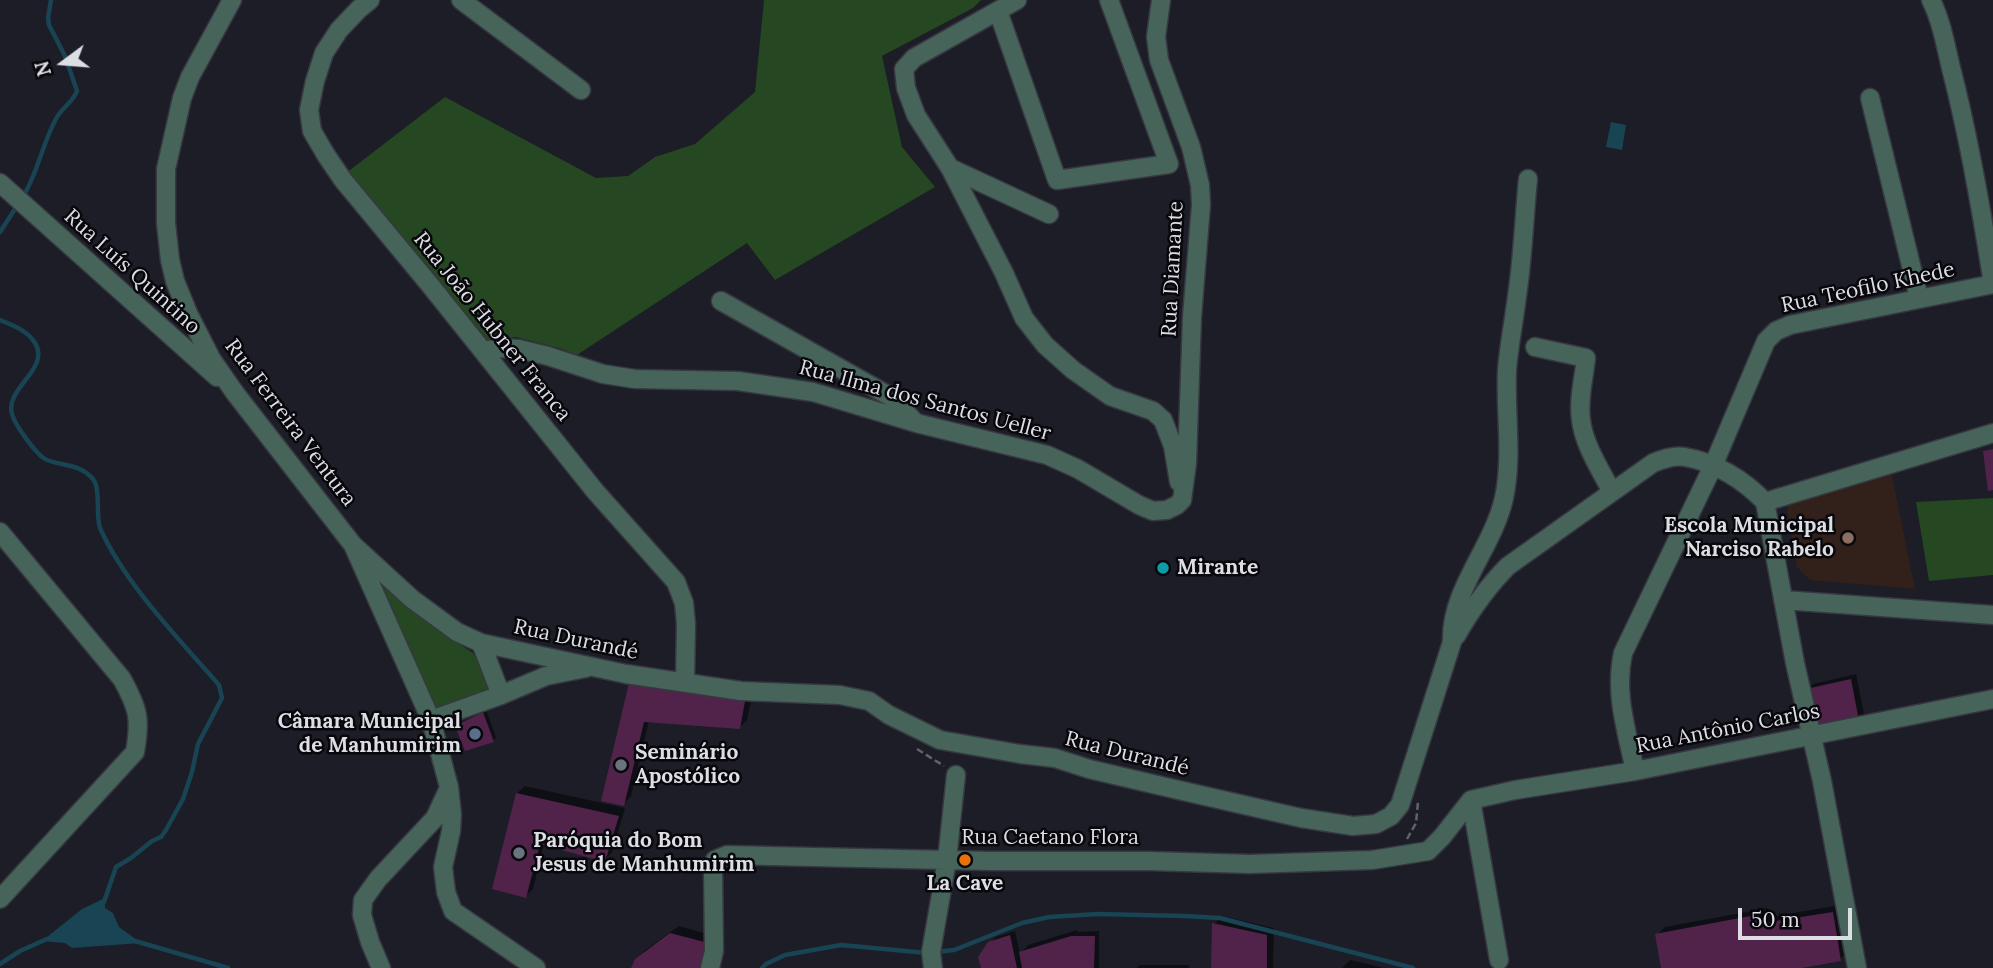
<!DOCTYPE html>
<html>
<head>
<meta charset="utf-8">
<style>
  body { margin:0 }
  #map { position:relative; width:1993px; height:968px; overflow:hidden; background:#1c1d27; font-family:Lora,serif }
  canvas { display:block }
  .north { position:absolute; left:28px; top:28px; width:70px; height:70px; -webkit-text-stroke:5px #07070c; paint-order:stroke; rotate:254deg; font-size:19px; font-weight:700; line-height:28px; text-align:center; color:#dddde4 }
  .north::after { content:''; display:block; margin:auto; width:24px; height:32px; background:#dddde4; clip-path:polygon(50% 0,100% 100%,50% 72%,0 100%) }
  .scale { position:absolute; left:1738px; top:908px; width:114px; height:32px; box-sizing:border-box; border:4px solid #dddde4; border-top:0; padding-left:9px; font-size:21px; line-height:24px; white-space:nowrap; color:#dddde4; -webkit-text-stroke:5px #07070c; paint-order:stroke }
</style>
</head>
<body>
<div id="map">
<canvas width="1993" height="968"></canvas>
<div class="north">N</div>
<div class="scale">50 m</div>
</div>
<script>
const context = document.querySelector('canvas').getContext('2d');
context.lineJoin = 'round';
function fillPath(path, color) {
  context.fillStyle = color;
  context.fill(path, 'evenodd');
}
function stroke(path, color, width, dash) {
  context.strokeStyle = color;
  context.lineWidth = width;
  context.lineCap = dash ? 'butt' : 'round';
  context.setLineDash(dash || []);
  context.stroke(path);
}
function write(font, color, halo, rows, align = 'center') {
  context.font = font + ' Lora,serif';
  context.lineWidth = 5;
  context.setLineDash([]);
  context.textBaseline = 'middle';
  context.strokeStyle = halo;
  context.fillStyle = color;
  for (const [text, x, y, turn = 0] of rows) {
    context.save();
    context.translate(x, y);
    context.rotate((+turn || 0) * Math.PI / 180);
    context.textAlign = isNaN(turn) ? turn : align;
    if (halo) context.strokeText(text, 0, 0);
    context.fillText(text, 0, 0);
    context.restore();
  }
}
fillPath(new Path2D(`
  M 1891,471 L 1915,589 L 1810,580 L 1797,567 L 1787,509 L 1790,502 Z`), '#32201a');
fillPath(new Path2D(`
  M 764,0 L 981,0 L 973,8 L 882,56 L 902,147 L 935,187 L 775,280 L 747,243 L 577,355 L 559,348 L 516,337 L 487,342 L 337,180 L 445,97 L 596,178 L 628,176 L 655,157 L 695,144 L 755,92 Z
  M 1993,498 L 1993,575 L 1929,581 L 1916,502 Z
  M 366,564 L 440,632 L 473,653 L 495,689 L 437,715 Z`), '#254721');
fillPath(new Path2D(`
  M 1611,122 L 1626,125 L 1622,150 L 1606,147 Z
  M 105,898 L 105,908 L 113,913 L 119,927 L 141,943 L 72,948 L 65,943 L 42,941 L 82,909 Z`), '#194453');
fillPath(new Path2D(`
  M 1856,674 L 1864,714 L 1858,719 L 1808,690 L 1813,684 Z
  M 630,683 L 752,694 L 747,720 L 739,728 L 649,721 L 631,796 L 624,804 Z
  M 486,710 L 496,737 L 493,741 L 461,723 Z
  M 525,786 L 625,808 L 612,852 L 605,860 L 544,844 L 533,889 L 526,896 L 517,793 Z
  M 1840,905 L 1847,952 L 1840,960 L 1791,968 L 1663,968 L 1657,935 L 1665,927 L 1768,908 L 1770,917 Z
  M 1222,916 L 1274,928 L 1273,968 L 1213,968 L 1214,924 Z
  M 679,926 L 718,937 L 715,951 L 633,968 L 636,959 L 644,951 Z
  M 1077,930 L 1077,932 L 1099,931 L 1099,968 L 983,968 L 990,943 L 996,937 L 1015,931 L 1020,954 L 1028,945 Z
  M 1350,960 L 1384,968 L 1342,968 Z
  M 1139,965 L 1189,965 L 1189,968 L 1137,968 Z`), '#0007');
stroke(new Path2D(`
  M 22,198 C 38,174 42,143 57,117 C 63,107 73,102 77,91 L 65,56 L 49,25 L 48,18 L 51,0
  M 0,232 L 17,206
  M 0,320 C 13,325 28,331 35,343 C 51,369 4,389 12,414 C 15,425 37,456 47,460 C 62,466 79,464 91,477 C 102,486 95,514 100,528 C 125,584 179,639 219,685 L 222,698 L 198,744 L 192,772 L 183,799 L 166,830 L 161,837 L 152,841 L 131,858 L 116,867 L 104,902
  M 135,941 L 228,968
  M 936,952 L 954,950 L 1022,923 L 1049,917 L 1098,914 L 1184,916 L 1220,918 L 1413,968
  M 0,964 L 20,951 L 47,939
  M 762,968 L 766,964 L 785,955 L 841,945 L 927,953`), '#194453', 4.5);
fillPath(new Path2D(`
  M 1993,449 L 1993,490 L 1988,491 L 1983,451 Z
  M 1851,679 L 1859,721 L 1815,730 L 1806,689 Z
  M 629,683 L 745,701 L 740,729 L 644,722 L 624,806 L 601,801 Z
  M 483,712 L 494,742 L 465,751 L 455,726 Z
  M 516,793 L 619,816 L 605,862 L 540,844 L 526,898 L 492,889 Z
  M 1833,912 L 1841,961 L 1802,968 L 1661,968 L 1655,934 L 1761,914 L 1763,923 Z
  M 1212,923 L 1267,935 L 1267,968 L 1211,968 Z
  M 670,933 L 712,944 L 704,968 L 631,968 L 635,959 Z
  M 1010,935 L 1017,968 L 981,968 L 978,957 L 988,942 Z
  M 1071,936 L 1095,936 L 1094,968 L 1022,968 L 1019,952 Z`), '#51234a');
const minor = new Path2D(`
  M 232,0 L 190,77 L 182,98 L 166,169 L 166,223 L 170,260 L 175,281 L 188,313 L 212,360 L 235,393 L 353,545 L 431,720 L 449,787 L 452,815 L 451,831 L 443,867 L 446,892 L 453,911 L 536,968
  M 370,0 L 359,9 L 339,30 L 324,53 L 315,81 L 309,110 L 312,131 L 326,155 L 343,180 L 430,285 L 595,491 L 676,582 L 684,603 L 686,624 L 685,682
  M 461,0 L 581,90
  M 1017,0 L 914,58 L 904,69 L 906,88 L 916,115 L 950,168 L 1004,273 L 1024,318 L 1045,345 L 1073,370 L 1110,396 L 1153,411 L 1163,420 L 1173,446 L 1179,482
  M 1931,0 C 1942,22 1946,48 1952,72 C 1970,142 1982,213 1993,284
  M 998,11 L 1057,180 L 1169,164 L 1109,0
  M 1870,98 L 1919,298
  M 950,168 L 1049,214
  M 0,183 L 217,377
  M 721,301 L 891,397 L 914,421
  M 1535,347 L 1586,358 C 1584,378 1578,399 1581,420 C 1584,445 1600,469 1612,492
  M 483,351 L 502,348 L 519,349 L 548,356 L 603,374 L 635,379 L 738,381 L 813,392 L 916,423 L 1047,455 L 1078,469 L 1139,505 L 1153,511 L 1167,510 L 1177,505 L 1182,500 L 1187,463 L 1192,317 L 1201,205 L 1200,185 L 1191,147 L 1159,60 L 1156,37 L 1161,0
  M 1765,502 L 1795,663 L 1822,781 L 1857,968
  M 1765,502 L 1993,433
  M 0,532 L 122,679 C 138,708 141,718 135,752 L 0,899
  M 353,545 L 412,599 L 457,632 L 481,643 L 626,674 L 741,691 L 840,695 L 869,701 L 889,715 L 940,740 L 1020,754 L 1055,758 L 1089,769 L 1170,788 L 1301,818 L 1353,826 L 1376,824 L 1391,816 L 1400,805 L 1452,642 C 1450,590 1493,548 1504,498 C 1513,456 1505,413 1507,370 C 1509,345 1514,321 1517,296 C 1523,257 1524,218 1528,179
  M 1783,600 L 1993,615
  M 1456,636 C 1471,610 1487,587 1508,566 L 1653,463 C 1663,459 1674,455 1685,457 C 1715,462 1744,480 1765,502
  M 481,643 L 501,695
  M 431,720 L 501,695 L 546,676 L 586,668
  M 1635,771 C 1627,731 1614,694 1623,653 L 1713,466 L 1766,341 L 1776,331 L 1790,325 L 1993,284
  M 1471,800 L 1515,790 L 1635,771 L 1993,699
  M 1471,800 L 1499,960
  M 381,968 L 370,942 L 362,915 L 363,900 L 378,879 L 435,818 L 448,790
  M 710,968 L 714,951 L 713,867 L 715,860 L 727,855 L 991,861 L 1149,861 L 1250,864 L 1372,860 L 1428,851 L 1442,837 L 1471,800
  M 933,968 L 931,952 L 947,860 L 956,775`);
stroke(minor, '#373841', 21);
stroke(new Path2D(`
  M 917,749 L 944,766
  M 1407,839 L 1416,823 L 1418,802`), '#62626b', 2.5, [7, 3.5]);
stroke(minor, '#466459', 18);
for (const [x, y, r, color] of [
  [1848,538,7,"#8d6e63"],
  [1163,568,7,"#0f9aa8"],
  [475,734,7,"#5c6f8a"],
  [621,765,7,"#6b7280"],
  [519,853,7,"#6b7280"],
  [965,860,7,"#e8710a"]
]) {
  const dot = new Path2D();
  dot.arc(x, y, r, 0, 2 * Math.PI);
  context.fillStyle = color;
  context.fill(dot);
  stroke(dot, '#07070c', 2.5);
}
write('21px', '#dddde4', '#07070c', [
  ["Rua Diamante",1173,269,-87],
  ["Rua Luís Quintino",132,272,42],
  ["Rua Teofilo Khede",1868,288,-12],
  ["Rua João Hubner Franca",492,327,51],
  ["Rua Ilma dos Santos Ueller",925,401,15],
  ["Rua Ferreira Ventura",290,423,53],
  ["Rua Durandé",576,640,12],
  ["Rua Antônio Carlos",1728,729,-11],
  ["Rua Durandé",1127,754,14],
  ["Rua Caetano Flora",1050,838]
]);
write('bold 21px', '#dddde4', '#07070c', [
  ["Escola Municipal",1834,526,"right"],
  ["Narciso Rabelo",1834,550,"right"],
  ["Mirante",1177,568],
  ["Câmara Municipal",461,722,"right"],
  ["de Manhumirim",461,746,"right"],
  ["Seminário",635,753],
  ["Apostólico",635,777],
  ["Paróquia do Bom",533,841],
  ["Jesus de Manhumirim",533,865],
  ["La Cave",965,884,"center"]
], 'left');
</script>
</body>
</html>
